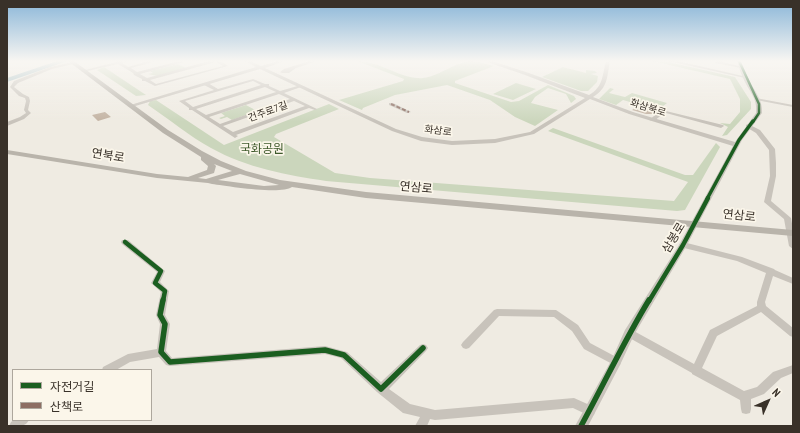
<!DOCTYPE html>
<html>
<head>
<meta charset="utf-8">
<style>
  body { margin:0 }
  #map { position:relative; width:800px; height:433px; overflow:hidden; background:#efebe2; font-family:"PT Sans Narrow","Noto Sans KR",sans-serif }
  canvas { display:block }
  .frame { position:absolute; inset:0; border:8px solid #393129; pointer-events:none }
  .legend { position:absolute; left:12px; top:369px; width:140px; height:52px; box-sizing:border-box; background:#fbf6ea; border:1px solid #ada79d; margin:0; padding:5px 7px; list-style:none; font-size:12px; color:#393129 }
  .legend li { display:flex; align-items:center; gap:8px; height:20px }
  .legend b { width:20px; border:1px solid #ada79d }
  .north { position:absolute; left:748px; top:381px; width:40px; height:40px; -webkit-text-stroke:3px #fbf6ea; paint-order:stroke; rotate:45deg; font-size:11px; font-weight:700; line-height:16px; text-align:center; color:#393129 }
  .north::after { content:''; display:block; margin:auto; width:14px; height:18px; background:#393129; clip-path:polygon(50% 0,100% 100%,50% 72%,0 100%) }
</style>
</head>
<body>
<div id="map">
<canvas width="800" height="433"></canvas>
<div class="frame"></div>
<ul class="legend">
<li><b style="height:5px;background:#1b5e20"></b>자전거길</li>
<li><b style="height:5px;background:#8d6e63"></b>산책로</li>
</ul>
<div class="north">N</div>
</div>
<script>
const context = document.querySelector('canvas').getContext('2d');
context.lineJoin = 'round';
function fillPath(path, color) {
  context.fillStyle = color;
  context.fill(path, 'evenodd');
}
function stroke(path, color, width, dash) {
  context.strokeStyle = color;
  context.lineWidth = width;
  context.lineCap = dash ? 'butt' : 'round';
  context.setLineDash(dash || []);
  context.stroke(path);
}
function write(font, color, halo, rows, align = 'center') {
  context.font = font + ' "PT Sans Narrow","Noto Sans KR",sans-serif';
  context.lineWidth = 3.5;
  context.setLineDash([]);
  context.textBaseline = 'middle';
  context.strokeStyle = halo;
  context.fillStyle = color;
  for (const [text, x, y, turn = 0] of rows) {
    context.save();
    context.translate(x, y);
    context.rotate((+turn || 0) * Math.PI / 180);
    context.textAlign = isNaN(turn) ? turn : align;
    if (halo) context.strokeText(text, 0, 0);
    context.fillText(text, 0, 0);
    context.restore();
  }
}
fillPath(new Path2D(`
  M 357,61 C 379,61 396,76 417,78 C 435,80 452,63 470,61 C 478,61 486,64 494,66 L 455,81 L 455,83 L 511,102 L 519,101 L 548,85 L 574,96 L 576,99 L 571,103 L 566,94 L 548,88 L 535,97 L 531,103 L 558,110 L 535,126 L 515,117 L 490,100 L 447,85 L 395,95 L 363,108 L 362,110 L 339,100 L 403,81 L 404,79 Z
  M 652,61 L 664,61 L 735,77 L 751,102 L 751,109 L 727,135 L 722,136 L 728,127 L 720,123 L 730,124 L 740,112 L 740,99 L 730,79 Z
  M 178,64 L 186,68 L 157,76 L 148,74 L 153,73 L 150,71 Z
  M 104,67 L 146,95 L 136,96 L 97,70 Z
  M 563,67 L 586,73 L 586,70 L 595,71 L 597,73 L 591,74 L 598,76 L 597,82 L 588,91 L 581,91 L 542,77 Z
  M 516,83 L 536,89 L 513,100 L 493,94 Z
  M 610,88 L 614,89 L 609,93 L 625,97 L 632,93 L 667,103 L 658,110 L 623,100 L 616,105 L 599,99 Z
  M 156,100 L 224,145 L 329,104 L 339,109 L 276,134 L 274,137 L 335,173 L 370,178 L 674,201 L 688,182 L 548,131 L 553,128 L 685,175 L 693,175 L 716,143 L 720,147 L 685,210 L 677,211 L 326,181 C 287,175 247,168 211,148 C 189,136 169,119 148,105 L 150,101 Z
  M 246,105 L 257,111 L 232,120 L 227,117 L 221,119 L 219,118 L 225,116 L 221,113 Z`), '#cbd6bc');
fillPath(new Path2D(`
  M 57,61 L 68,61 L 7,82 L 7,78 Z`), '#9db9c0');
fillPath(new Path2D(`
  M 639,105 L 657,110 L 652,114 L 646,114 L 632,110 Z
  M 105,112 L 111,117 L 98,121 L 92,115 Z`), '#c3b3a3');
fillPath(new Path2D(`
  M 120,61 L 128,61 L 122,63 L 128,67 L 148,61 L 157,61 L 131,68 L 137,72 L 179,61 L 188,61 L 140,74 L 147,78 L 209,61 L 221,61 L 228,66 L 155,86 L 145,81 L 142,81 L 142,79 L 134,75 L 133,73 L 118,64 L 83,72 L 81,71 ZM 216,62 L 223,66 L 156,84 L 150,80 Z
  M 309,61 L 317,61 L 296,68 L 289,73 L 282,73 L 280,72 L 284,69 Z
  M 668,61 L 678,61 L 747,77 L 745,78 Z
  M 714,61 L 719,61 L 743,67 L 741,68 L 715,63 Z
  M 72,62 L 74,63 L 73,64 L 52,69 L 18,83 L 14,87 L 23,94 L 29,97 L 30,101 L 28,110 L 31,113 L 24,119 L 7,126 L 7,122 L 20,117 L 26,113 L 24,110 L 26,101 L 25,98 L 19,96 L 10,87 L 14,81 L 50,67 Z
  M 253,79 L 265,84 L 269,84 L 269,86 L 280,91 L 301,85 L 301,87 L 284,93 L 317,109 L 315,110 L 309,108 L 236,135 L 238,136 L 235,138 L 192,110 L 189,110 L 189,108 L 179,101 L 214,90 L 204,85 L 204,83 L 208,83 L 218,89 ZM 253,81 L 261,85 L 193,107 L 185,101 ZM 265,87 L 276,92 L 206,115 L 196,109 ZM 279,94 L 290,99 L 220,124 L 209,117 ZM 294,101 L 305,106 L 233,132 L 223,126 Z
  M 756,98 L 793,105 L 793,107 L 756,100 Z
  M 389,103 L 393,103 L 411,112 L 407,113 L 389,105 Z
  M 666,111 L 723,125 L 724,126 L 721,128 L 666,113 L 663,114 L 654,121 L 649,120 L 659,112 Z
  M 748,124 L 760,130 L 775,149 L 776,163 L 776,176 L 771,201 L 791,218 L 793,229 L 793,249 L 789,246 L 784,219 L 764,202 L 770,176 L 769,150 L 756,133 L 746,127 L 746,125 Z
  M 122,240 L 128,240 L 165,271 L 160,282 L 169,291 L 165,315 L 170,324 L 166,351 L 172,358 L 325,346 L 347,352 L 381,382 L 420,345 L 423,344 L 426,345 L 428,348 L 426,351 L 389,389 L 410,404 L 435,410 L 574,398 L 594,407 L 595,411 L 594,415 L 590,416 L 573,408 L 435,420 L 430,419 L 427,426 L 415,426 L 420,417 L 403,413 L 377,392 L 341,358 L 325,354 L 170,366 L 166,365 L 159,357 L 130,362 L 116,370 L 102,370 L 103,367 L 128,354 L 157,349 L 160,324 L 156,315 L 161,292 L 151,283 L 157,272 L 122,244 L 121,242 Z
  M 683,242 L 742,257 L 774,269 L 775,270 L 793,278 L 793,284 L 773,276 L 765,302 L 766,306 L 793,328 L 793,337 L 790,336 L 761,312 L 717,336 L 702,368 L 744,391 L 757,387 L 773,372 L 793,365 L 793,373 L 781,378 L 764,394 L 751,399 L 751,409 L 750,413 L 746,414 L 742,413 L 741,409 L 740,400 L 692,374 L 692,373 L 626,336 L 624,333 L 626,330 L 629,329 L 632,330 L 694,364 L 710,330 L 757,306 L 757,302 L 766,273 L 737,261 L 680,247 L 679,245 Z
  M 497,309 L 556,310 L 559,312 L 578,325 L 590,343 L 620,359 L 621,362 L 620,365 L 616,366 L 584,349 L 572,331 L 554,317 L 499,316 L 469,348 L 466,349 L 463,348 L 461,345 L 463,342 L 494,310 Z
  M 14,420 L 29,420 C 25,428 17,426 9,426 L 11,422 Z`), '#c8c3bb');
fillPath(new Path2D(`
  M 244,61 L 251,61 L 261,66 L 277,61 L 285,61 L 265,68 L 396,129 L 422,137 L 452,141 L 495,139 L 530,132 L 585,98 L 525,75 L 484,61 L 492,61 L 529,73 L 589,95 C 603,87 602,77 606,61 L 610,61 C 607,77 608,88 593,97 L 633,112 L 735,142 L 756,113 C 758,99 749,91 744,80 C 741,74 739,68 737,61 L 741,61 C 744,68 746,74 749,80 C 754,91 763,99 762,113 L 742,140 L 687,245 L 634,335 L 620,365 L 588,426 L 575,426 L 612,359 L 625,330 L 679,245 L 733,146 L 629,114 L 590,99 L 534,134 L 495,143 L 452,145 L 421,141 L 392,131 L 260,69 L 132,107 L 127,106 L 256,67 Z`), '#c8c3bb');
fillPath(new Path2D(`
  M 68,61 L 74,61 L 168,130 L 202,151 L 221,161 L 246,171 L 280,180 L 366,192 L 793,230 L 793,236 L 366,198 L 292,187 C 281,195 227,186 212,184 L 208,183 L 157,178 L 7,154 L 7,150 L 157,174 L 188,177 L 207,170 L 208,166 L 201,160 L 201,157 L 163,133 ZM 214,164 L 232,171 L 206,179 L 198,178 L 214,173 L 216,166 ZM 240,174 L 279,185 L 264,186 L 218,180 Z`), '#b9b4ab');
stroke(new Path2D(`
  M 391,104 L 409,112`), '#8d6e63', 2, [4, 2]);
stroke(new Path2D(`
  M 739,61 L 759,104 L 759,113 L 753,122`), '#1b5e20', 2.5);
stroke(new Path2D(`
  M 707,199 L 739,140 L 753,121`), '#1b5e20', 3.5);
stroke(new Path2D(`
  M 125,242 L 161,271 L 155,283 L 165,291 L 163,301
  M 649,301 L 683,245 L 708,198`), '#1b5e20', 4.5);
stroke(new Path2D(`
  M 163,300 L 160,315 L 165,324 L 161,352 L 170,362 L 325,350 L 344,355 L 381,389 L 423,348
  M 581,426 C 604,384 624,341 649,300`), '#1b5e20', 5.5);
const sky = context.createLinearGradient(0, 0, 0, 122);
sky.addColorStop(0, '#8ab6d8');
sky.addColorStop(0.5, '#f8f6f2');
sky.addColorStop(1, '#f8f6f200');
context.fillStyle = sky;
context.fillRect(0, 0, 800, 122);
write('10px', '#393129', '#fbf6ea', [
  ["화삼북로",648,108,17],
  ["건주로7길",268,112,-20],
  ["화삼로",438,131,7]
]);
write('12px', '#3e592b', '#fbf6ea', [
  ["국화공원",262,150]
]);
write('12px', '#393129', '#fbf6ea', [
  ["연북로",108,156,9],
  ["연삼로",416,188,5],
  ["연삼로",739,216,6],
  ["삼봉로",674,238,-59]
]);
</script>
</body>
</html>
